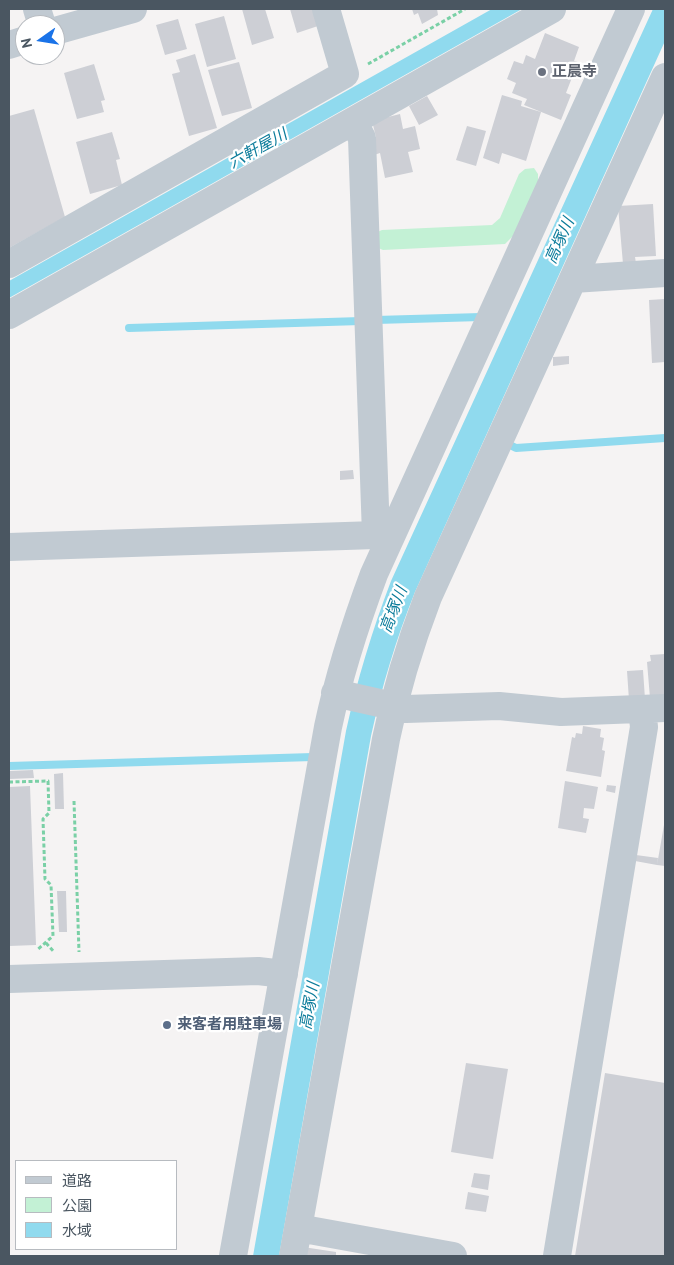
<!DOCTYPE html>
<html>
<head>
<meta charset="utf-8">
<style>
  body { margin:0 }
  #map { position:relative; width:674px; height:1265px; overflow:hidden; background:#f5f3f3; font-family:"PT Sans","Noto Sans JP",sans-serif }
  canvas { display:block }
  .frame { position:absolute; inset:0; border:10px solid #4a5661; pointer-events:none }
  .legend { position:absolute; left:15px; top:1160px; width:162px; height:90px; box-sizing:border-box; background:#fff; border:1px solid #b7bbc0; margin:0; padding:6px 9px; list-style:none; font-size:15px; color:#4a5661 }
  .legend li { display:flex; align-items:center; gap:10px; height:25px }
  .legend b { width:25px; border:1px solid #b7bbc0 }
  .north { position:absolute; left:15px; top:15px; width:50px; height:50px; box-sizing:border-box; background:#fff; border:1px solid #b7bbc0; border-radius:50%; rotate:257deg; font-size:14px; font-weight:700; line-height:20px; text-align:center; color:#4a5661 }
  .north::after { content:''; display:block; margin:auto; width:18px; height:22px; background:#1a73e8; clip-path:polygon(50% 0,100% 100%,50% 72%,0 100%) }
</style>
</head>
<body>
<div id="map">
<canvas width="674" height="1265"></canvas>
<div class="frame"></div>
<ul class="legend">
<li><b style="height:6px;background:#c1cad2"></b>道路</li>
<li><b style="height:14px;background:#c3f1d5"></b>公園</li>
<li><b style="height:14px;background:#90daee"></b>水域</li>
</ul>
<div class="north">N</div>
</div>
<script>
const context = document.querySelector('canvas').getContext('2d');
context.lineJoin = 'round';
function fillPath(path, color) {
  context.fillStyle = color;
  context.fill(path, 'evenodd');
}
function stroke(path, color, width, dash) {
  context.strokeStyle = color;
  context.lineWidth = width;
  context.lineCap = dash ? 'butt' : 'round';
  context.setLineDash(dash || []);
  context.stroke(path);
}
function write(font, color, halo, rows, align = 'center') {
  context.font = font + ' "PT Sans","Noto Sans JP",sans-serif';
  context.lineWidth = 4.5;
  context.setLineDash([]);
  context.textBaseline = 'middle';
  context.strokeStyle = halo;
  context.fillStyle = color;
  for (const [text, x, y, turn = 0] of rows) {
    context.save();
    context.translate(x, y);
    context.rotate((+turn || 0) * Math.PI / 180);
    context.textAlign = isNaN(turn) ? turn : align;
    if (halo) context.strokeText(text, 0, 0);
    context.fillText(text, 0, 0);
    context.restore();
  }
}
fillPath(new Path2D(`
  M 534,168 L 538,174 L 538,182 L 513,236 L 505,244 L 383,250 L 376,247 L 375,233 L 382,230 L 492,225 L 500,218 L 519,174 L 525,169 Z`), '#c3f1d5');
fillPath(new Path2D(`
  M 492,9 L 522,9 L 9,298 L 9,281 Z
  M 653,9 L 665,9 L 665,41 L 415,592 C 396,639 382,686 371,736 L 279,1256 L 253,1256 L 346,731 C 357,680 372,631 391,581 Z`), '#90daee');
stroke(new Path2D(`
  M 376,320 L 481,317
  M 129,328 L 361,321
  M 508,444 L 516,448 L 665,438
  M 9,766 L 313,757`), '#90daee', 8);
fillPath(new Path2D(`
  M 242,9 L 265,9 L 274,38 L 252,45 Z
  M 290,9 L 313,9 L 318,26 L 297,33 Z
  M 412,9 L 437,9 L 438,15 L 422,24 L 418,13 L 414,15 Z
  M 224,16 L 236,59 L 207,67 L 195,24 Z
  M 178,19 L 187,49 L 165,55 L 156,25 Z
  M 545,33 L 579,47 L 574,61 L 578,62 L 566,93 L 571,95 L 561,120 L 524,105 L 527,99 L 512,93 L 516,83 L 507,79 L 514,61 L 523,64 L 526,55 L 535,59 Z
  M 195,54 L 217,128 L 189,136 L 172,74 L 180,72 L 176,60 Z
  M 239,62 L 252,108 L 222,116 L 208,70 Z
  M 94,64 L 105,100 L 101,101 L 104,112 L 77,119 L 64,73 Z
  M 502,95 L 522,101 L 521,106 L 541,112 L 526,161 L 502,153 L 499,164 L 483,158 Z
  M 427,96 L 438,115 L 419,125 L 409,106 Z
  M 34,109 L 65,217 L 9,248 L 9,116 Z
  M 400,114 L 403,129 L 415,126 L 420,149 L 408,152 L 413,172 L 385,178 L 380,153 L 374,155 L 370,138 L 376,137 L 372,121 Z
  M 467,126 L 486,131 L 476,166 L 456,160 Z
  M 112,132 L 120,159 L 116,160 L 122,185 L 90,194 L 76,142 Z
  M 653,204 L 656,256 L 635,257 L 636,263 L 623,264 L 618,206 Z
  M 665,299 L 665,362 L 652,363 L 649,300 Z
  M 569,356 L 569,364 L 553,366 L 553,357 Z
  M 353,470 L 354,479 L 340,480 L 340,471 Z
  M 665,654 L 665,697 L 650,698 L 647,662 L 651,661 L 650,655 Z
  M 643,670 L 645,699 L 629,700 L 627,671 Z
  M 583,726 L 601,729 L 600,737 L 604,738 L 602,750 L 605,751 L 601,777 L 566,771 L 572,737 L 575,738 L 576,733 L 582,734 Z
  M 33,770 L 34,778 L 9,779 L 9,771 Z
  M 63,773 L 64,809 L 55,809 L 54,774 Z
  M 565,781 L 598,787 L 594,809 L 584,808 L 583,818 L 589,819 L 586,833 L 558,828 Z
  M 607,785 L 616,786 L 615,793 L 606,791 Z
  M 30,786 L 36,945 L 9,946 L 9,787 Z
  M 664,825 L 665,825 L 665,866 L 657,865 Z
  M 636,855 L 658,858 L 657,865 L 635,861 Z
  M 57,891 L 66,891 L 67,932 L 59,932 Z
  M 466,1063 L 508,1069 L 493,1159 L 451,1152 Z
  M 605,1073 L 665,1083 L 665,1256 L 575,1256 Z
  M 474,1173 L 490,1175 L 488,1190 L 471,1187 Z
  M 468,1192 L 489,1196 L 486,1212 L 465,1209 Z
  M 303,1247 L 336,1252 L 336,1256 L 302,1256 Z`), '#cdcfd5');
stroke(new Path2D(`
  M 368,64 L 465,9
  M 9,782 L 48,781 L 49,813 L 43,819 L 45,879 L 51,885 L 53,936 L 37,950
  M 74,801 L 79,952
  M 46,943 L 54,952`), '#7ad0a6', 3, [4, 2.5]);
stroke(new Path2D(`
  M 37,9 L 42,25
  M 55,31 L 133,9
  M 9,45 L 25,40
  M 353,121 L 362,138 L 376,535
  M 9,264 L 345,74 L 326,9
  M 573,279 L 665,273
  M 9,315 L 552,9
  M 9,547 L 376,535 L 389,541
  M 335,693 L 406,709 L 499,706 L 561,712 L 665,708
  M 9,979 L 258,971 L 284,974
  M 298,1228 L 453,1256
  M 233,1256 L 328,727 C 339,675 355,625 374,574 L 631,9
  M 293,1256 L 386,739 C 396,690 410,644 428,597 L 665,77
  M 557,1256 L 644,727 L 642,709`), '#c1cad2', 28);
for (const [x, y, r, color] of [
  [542,72,5,"#6b7280"],
  [167,1025,5,"#5c6f8a"]
]) {
  const dot = new Path2D();
  dot.arc(x, y, r, 0, 2 * Math.PI);
  context.fillStyle = color;
  context.fill(dot);
  stroke(dot, '#fff', 2);
}
write('bold 15px', '#5b616d', '#fff', [
  ["正晨寺",552,72]
], 'left');
write('bold 15px', '#4e5e75', '#fff', [
  ["来客者用駐車場",177,1025]
], 'left');
write('italic 16px', '#0c7c9b', '#fff', [
  ["六軒屋川",258,149,-29],
  ["高塚川",560,241,-66],
  ["高塚川",394,610,-69],
  ["高塚川",310,1006,-80]
]);
</script>
</body>
</html>
